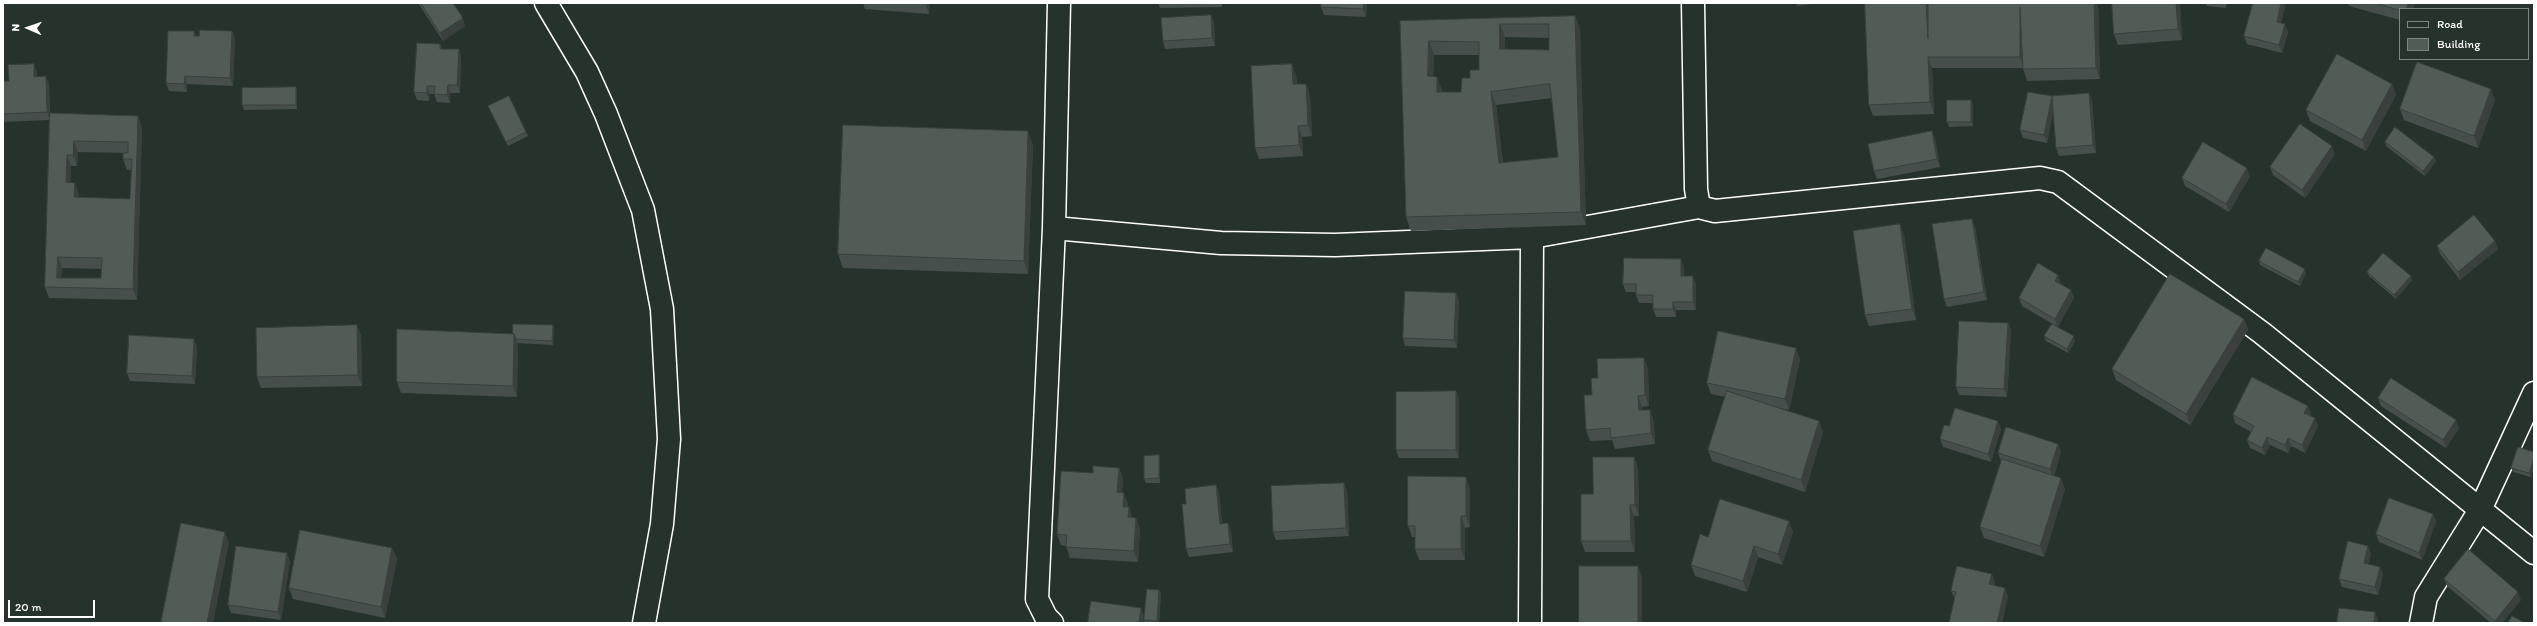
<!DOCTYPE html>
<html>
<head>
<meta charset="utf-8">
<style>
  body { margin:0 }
  #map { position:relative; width:2537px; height:626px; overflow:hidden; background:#26332d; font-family:Itim,sans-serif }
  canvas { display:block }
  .frame { position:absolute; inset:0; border:4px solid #fff; pointer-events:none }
  .legend { position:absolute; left:2399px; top:8px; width:130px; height:52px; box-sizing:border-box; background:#26332d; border:1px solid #7d8581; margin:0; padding:5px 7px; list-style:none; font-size:12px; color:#fff }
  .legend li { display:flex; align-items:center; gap:8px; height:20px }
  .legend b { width:20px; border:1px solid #7d8581 }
  .north { position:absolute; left:8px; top:8px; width:40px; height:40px; -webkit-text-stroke:3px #26332d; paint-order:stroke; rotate:272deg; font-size:11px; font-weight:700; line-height:16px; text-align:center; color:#fff }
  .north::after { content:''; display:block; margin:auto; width:14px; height:18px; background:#fff; clip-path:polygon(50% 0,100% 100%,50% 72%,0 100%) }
  .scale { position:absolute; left:8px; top:600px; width:87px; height:18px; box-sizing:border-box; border:2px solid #fff; border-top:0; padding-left:5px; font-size:12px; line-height:14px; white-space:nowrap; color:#fff; -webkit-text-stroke:3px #26332d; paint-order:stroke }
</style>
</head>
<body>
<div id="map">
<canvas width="2537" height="626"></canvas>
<div class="frame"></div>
<ul class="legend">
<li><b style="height:5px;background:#26332d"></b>Road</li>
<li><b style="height:11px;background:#515c57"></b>Building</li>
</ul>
<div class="north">N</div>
<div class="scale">20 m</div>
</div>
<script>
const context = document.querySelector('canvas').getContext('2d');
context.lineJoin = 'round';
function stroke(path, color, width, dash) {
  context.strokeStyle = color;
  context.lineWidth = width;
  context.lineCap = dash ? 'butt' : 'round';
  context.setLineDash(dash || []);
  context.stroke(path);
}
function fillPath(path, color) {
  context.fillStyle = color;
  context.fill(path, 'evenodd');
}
const minor = new Path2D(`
  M 1693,3 L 1696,189 L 1699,207 L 1715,211 L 2040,178 L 2058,182 L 2262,333 L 2534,553
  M 1054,228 L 1221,243 L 1335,245 L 1532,237 L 1699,207
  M 1052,623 L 1046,617 L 1037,599 L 1054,228 L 1059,3
  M 1530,623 L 1532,237
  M 2421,623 L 2426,597 L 2480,510 L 2534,393`);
const tertiary = new Path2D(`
  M 546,3 L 587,72 L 606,114 L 643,210 L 662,309 L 669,439 L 662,524 L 644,623`);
stroke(minor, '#fff', 25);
stroke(tertiary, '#fff', 25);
stroke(minor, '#26332d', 22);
stroke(tertiary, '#26332d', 22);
fillPath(new Path2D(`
  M 418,3 L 453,3 L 465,26 L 443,41 Z
  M 863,3 L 930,3 L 929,14 L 865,9 Z
  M 1158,3 L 1222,3 L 1222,7 L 1160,8 Z
  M 1367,3 L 1366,17 L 1324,15 L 1321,7 Z
  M 1796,3 L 1821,3 L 1797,6 Z
  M 1865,3 L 1927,3 L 1928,5 L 1928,3 L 2098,3 L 2100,79 L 2027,81 L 2023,68 L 1932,68 L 1934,114 L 1873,116 L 1869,105 Z
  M 2112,3 L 2180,3 L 2182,40 L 2118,45 L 2114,34 Z
  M 2205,3 L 2227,3 L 2226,8 L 2207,6 Z
  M 2348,3 L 2415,3 L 2400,9 L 2400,20 L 2349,6 Z
  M 1211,15 L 1214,23 L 1215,46 L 1165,49 L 1163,41 Z
  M 1575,16 L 1580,29 L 1586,225 L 1411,231 L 1406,217 L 1400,21 ZM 1505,37 L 1549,38 L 1549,50 L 1505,49 ZM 1434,55 L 1479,55 L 1479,70 L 1470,78 L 1461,92 L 1442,92 L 1442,90 L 1433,76 ZM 1552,98 L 1558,157 L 1503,163 L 1496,105 Z
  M 2285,24 L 2288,32 L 2282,53 L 2247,44 L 2244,36 Z
  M 194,31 L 196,36 L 199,36 L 232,31 L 235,39 L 233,86 L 187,84 L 187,92 L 169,91 L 166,83 Z
  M 440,44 L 442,49 L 459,49 L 461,57 L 460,93 L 450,93 L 450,103 L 437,102 L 434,94 L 430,94 L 429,101 L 417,100 L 414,92 Z
  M 37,72 L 37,77 L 49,84 L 50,113 L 138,116 L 142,127 L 137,300 L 49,298 L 45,287 L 49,120 L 3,122 L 3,81 L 9,81 ZM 78,152 L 128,153 L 123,159 L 127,170 L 131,170 L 130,199 L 79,197 L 79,194 L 70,182 L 71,166 L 77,166 ZM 62,268 L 102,269 L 101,278 L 61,278 Z
  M 1296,75 L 1297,84 L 1306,84 L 1310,95 L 1312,136 L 1302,137 L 1303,156 L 1259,159 L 1255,148 Z
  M 2392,84 L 2396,95 L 2366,151 L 2310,121 L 2306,110 Z
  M 296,87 L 297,92 L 297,109 L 244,110 L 242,105 Z
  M 2089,93 L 2092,101 L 2096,153 L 2059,156 L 2056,148 L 2053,112 L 2047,143 L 2023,138 L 2020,130 L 2052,96 Z
  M 1971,100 L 1973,104 L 1973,126 L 1949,127 L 1947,122 Z
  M 2495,100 L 2478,148 L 2404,120 L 2400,109 Z
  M 488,106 L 526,132 L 528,136 L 508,146 Z
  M 1932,131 L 1935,139 L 1940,167 L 1877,179 L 1874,171 Z
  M 2385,142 L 2434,157 L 2436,161 L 2425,176 L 2386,146 Z
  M 1033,145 L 1028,274 L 843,268 L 838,254 Z
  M 2335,154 L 2305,198 L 2273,175 L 2270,167 Z
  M 2250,176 L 2229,212 L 2185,186 L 2182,178 Z
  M 1972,219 L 1975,227 L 1987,300 L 1947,307 L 1944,299 Z
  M 1904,235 L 1916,320 L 1869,326 L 1865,315 Z
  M 2495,241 L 2498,249 L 2460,280 L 2440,254 L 2437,246 Z
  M 2259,261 L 2306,273 L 2300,286 L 2260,265 Z
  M 1684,267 L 1684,276 L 1696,284 L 1696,310 L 1676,310 L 1676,317 L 1656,317 L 1653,309 L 1653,303 L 1639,303 L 1636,295 L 1636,292 L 1626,292 L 1623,284 Z
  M 2367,272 L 2412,280 L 2396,299 L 2369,276 Z
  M 2061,283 L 2060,284 L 2071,290 L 2074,298 L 2058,327 L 2022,306 L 2019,298 Z
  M 1456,293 L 1459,301 L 1457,348 L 1405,346 L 1403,338 Z
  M 2244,319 L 2248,330 L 2190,425 L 2116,380 L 2112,369 Z
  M 2008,323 L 2011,331 L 2007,397 L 1959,395 L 1956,387 Z
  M 357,325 L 361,336 L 362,386 L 261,388 L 257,377 Z
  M 554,330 L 553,345 L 517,343 L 518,345 L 517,397 L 401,393 L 397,382 L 513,334 Z
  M 2044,336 L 2075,341 L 2068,353 L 2046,341 Z
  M 197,347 L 195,384 L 130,381 L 127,373 Z
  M 1644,358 L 1648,369 L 1649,406 L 1642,407 L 1642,410 L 1654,421 L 1655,444 L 1615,449 L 1612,440 L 1590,441 L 1586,430 L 1592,395 L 1598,378 Z
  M 1800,359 L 1789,410 L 1774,407 L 1819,421 L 1823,432 L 1805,492 L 1712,461 L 1708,450 L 1725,397 L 1711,394 L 1707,383 Z
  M 2378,398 L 2459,428 L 2446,448 L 2381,406 Z
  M 1459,399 L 1459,458 L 1399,458 L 1396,450 Z
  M 2308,406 L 2311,414 L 2310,416 L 2315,418 L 2318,426 L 2305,453 L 2291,446 L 2288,453 L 2270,445 L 2265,455 L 2250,448 L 2247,440 L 2251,432 L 2235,423 L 2233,415 Z
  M 1949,426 L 2001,429 L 1991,462 L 1943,447 L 1940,439 Z
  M 2058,444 L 2061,452 L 2054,476 L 2065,489 L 2044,557 L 1984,538 L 1980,527 L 2002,461 L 2001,461 L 1998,453 Z
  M 2534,452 L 2534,466 L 2531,477 L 2513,472 L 2511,468 Z
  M 1634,457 L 1638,468 L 1639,516 L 1634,516 L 1635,552 L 1585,552 L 1581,541 Z
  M 1160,459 L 1160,483 L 1146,483 L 1144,479 Z
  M 1119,468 L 1123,479 L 1122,493 L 1128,504 L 1128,507 L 1132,518 L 1136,518 L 1140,529 L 1138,562 L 1070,558 L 1066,546 L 1061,545 L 1057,534 L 1093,473 Z
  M 1344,483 L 1347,491 L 1349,536 L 1276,540 L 1273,532 Z
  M 1216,485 L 1219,493 L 1222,524 L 1231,531 L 1233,552 L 1189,557 L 1186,549 L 1186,504 Z
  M 1470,488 L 1470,527 L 1465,528 L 1465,560 L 1419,560 L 1415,549 L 1415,537 L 1412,537 L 1408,526 Z
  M 2433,514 L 2436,522 L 2422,560 L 2379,542 L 2376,534 Z
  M 1793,532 L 1782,565 L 1758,557 L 1747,592 L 1695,576 L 1691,565 L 1708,537 Z
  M 392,548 L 397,559 L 385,618 L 293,599 L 289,588 Z
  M 2371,554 L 2368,564 L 2380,567 L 2383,575 L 2378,595 L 2342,587 L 2339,579 Z
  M 290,561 L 281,620 L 231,613 L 228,605 Z
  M 2444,579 L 2521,600 L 2502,623 L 2491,623 L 2447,586 Z
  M 1995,582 L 1994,585 L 2008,596 L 2002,623 L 1949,623 L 1955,599 L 1951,591 Z
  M 1159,590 L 1161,594 L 1159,623 L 1145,623 L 1144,620 Z`), '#464f4b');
fillPath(new Path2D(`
  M 925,3 L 930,3 L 929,14 Z
  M 1364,3 L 1367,3 L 1366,17 L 1363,9 Z
  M 1926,3 L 1927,3 L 1929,10 L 1928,39 Z
  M 2094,3 L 2098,3 L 2100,79 L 2096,68 Z
  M 2176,3 L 2180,3 L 2182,40 L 2178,29 Z
  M 2281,3 L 2286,3 L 2280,29 L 2277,22 Z
  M 2408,3 L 2415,3 L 2413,9 L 2406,9 Z
  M 2020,7 L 2024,68 L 2020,57 Z
  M 1211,15 L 1214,23 L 1215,46 L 1212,38 Z
  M 1575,16 L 1580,29 L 1586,225 L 1581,212 Z
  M 463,18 L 465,26 L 443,41 L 440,33 Z
  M 1500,24 L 1505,37 L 1505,63 L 1500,49 Z
  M 2285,24 L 2288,32 L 2282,53 L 2279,45 Z
  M 232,31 L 235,39 L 233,86 L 230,78 Z
  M 1429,41 L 1434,55 L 1433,90 L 1428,76 Z
  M 459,49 L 461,57 L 460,93 L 457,85 Z
  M 1928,57 L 1932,68 L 1934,114 L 1930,102 Z
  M 34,64 L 37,72 L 37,85 L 34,77 Z
  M 1292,64 L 1296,75 L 1297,95 L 1293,84 Z
  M 46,76 L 49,84 L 50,120 L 47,112 Z
  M 185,76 L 187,84 L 187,92 L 184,84 Z
  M 1437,77 L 1442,90 L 1442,106 L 1437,92 Z
  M 1306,84 L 1310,95 L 1312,136 L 1308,125 Z
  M 2392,84 L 2396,95 L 2366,151 L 2362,140 Z
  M 448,85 L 450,93 L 450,103 L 447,95 Z
  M 427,86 L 430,94 L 429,101 L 427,93 Z
  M 296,87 L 297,92 L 297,109 L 296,105 Z
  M 2491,89 L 2495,100 L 2478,148 L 2474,136 Z
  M 1491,92 L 1496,105 L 1504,177 L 1499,163 Z
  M 2089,93 L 2092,101 L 2096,153 L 2093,145 Z
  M 2052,96 L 2055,104 L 2047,143 L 2044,135 Z
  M 1971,100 L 1973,104 L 1973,126 L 1971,122 Z
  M 138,116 L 142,127 L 137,300 L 133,289 Z
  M 1298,126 L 1302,137 L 1303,156 L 1299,145 Z
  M 1028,131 L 1033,145 L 1028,274 L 1024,261 Z
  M 1932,131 L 1935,139 L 1940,167 L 1937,159 Z
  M 74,141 L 78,152 L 77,166 L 73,155 Z
  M 2332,146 L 2335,154 L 2305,198 L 2302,190 Z
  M 67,155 L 71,166 L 70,193 L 66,182 Z
  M 2434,157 L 2436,161 L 2425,176 L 2423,171 Z
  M 2247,168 L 2250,176 L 2229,212 L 2226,204 Z
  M 75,183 L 79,194 L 78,208 L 74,197 Z
  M 1972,219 L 1975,227 L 1987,300 L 1984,292 Z
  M 1900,224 L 1904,235 L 1916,320 L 1912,309 Z
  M 2495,241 L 2498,249 L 2460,280 L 2458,272 Z
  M 58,257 L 62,268 L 61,287 L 57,278 Z
  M 1681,259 L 1684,267 L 1684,284 L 1681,276 Z
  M 2305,269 L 2306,273 L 2300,286 L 2298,282 Z
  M 2058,275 L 2061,283 L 2057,289 L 2055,281 Z
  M 1693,276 L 1696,284 L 1696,310 L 1693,302 Z
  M 2411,276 L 2412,280 L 2396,299 L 2394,295 Z
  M 2071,290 L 2074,298 L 2058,327 L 2055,319 Z
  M 1456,293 L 1459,301 L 1457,348 L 1454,340 Z
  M 1673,302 L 1676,310 L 1676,317 L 1673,309 Z
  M 2244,319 L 2248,330 L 2190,425 L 2186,414 Z
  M 2008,323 L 2011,331 L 2007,397 L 2004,389 Z
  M 357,325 L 361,336 L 362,386 L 358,375 Z
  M 553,325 L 554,330 L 553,345 L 552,341 Z
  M 514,334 L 518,345 L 517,397 L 513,386 Z
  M 2074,336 L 2075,341 L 2068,353 L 2067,349 Z
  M 194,339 L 197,347 L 195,384 L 192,376 Z
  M 1796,348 L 1800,359 L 1789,410 L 1785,399 Z
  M 1644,358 L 1648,369 L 1649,406 L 1645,395 Z
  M 1456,391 L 1459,399 L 1459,458 L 1456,450 Z
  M 1638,396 L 1642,407 L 1643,421 L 1639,410 Z
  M 2308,406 L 2311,414 L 2307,421 L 2304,413 Z
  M 1650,410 L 1654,421 L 1655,444 L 1651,433 Z
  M 2315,418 L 2318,426 L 2305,453 L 2302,445 Z
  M 2456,420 L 2459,428 L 2446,448 L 2443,440 Z
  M 1819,421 L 1823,432 L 1805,492 L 1801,480 Z
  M 1998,421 L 2001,429 L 1991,462 L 1988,454 Z
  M 2267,437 L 2270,445 L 2265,455 L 2262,448 Z
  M 2288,438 L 2291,446 L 2288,453 L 2285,445 Z
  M 2058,444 L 2061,452 L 2053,477 L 2050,469 Z
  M 1159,455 L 1160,459 L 1160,483 L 1159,478 Z
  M 1634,457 L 1638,468 L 1639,516 L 1635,505 Z
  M 2534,457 L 2534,466 L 2531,477 L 2529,473 Z
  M 1119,468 L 1123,479 L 1121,503 L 1117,492 Z
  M 1466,477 L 1470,488 L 1470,527 L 1466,516 Z
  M 2061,478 L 2065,489 L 2044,557 L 2040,546 Z
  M 1344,483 L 1347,491 L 1349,536 L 1346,528 Z
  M 1216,485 L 1219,493 L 1223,532 L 1220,524 Z
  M 1124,493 L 1128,504 L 1127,518 L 1123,507 Z
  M 1630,505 L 1634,516 L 1635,552 L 1631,541 Z
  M 1129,507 L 1133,518 L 1128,517 Z
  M 2433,514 L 2436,522 L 2422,560 L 2419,553 Z
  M 1461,516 L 1465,528 L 1465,560 L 1461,549 Z
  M 1136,518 L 1140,529 L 1138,562 L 1134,551 Z
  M 1789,521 L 1793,532 L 1782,565 L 1778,554 Z
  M 1228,523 L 1231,531 L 1233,552 L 1230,544 Z
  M 225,532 L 229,543 L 213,623 L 207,623 Z
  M 1754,546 L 1758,557 L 1747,592 L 1743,581 Z
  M 2368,546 L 2371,554 L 2367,571 L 2364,563 Z
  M 392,548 L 397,559 L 385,618 L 381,607 Z
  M 287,553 L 290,561 L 281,620 L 278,612 Z
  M 1638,566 L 1642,577 L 1642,623 L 1638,623 Z
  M 2380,567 L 2383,575 L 2378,595 L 2375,587 Z
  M 1992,574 L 1995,582 L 1992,592 L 1989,584 Z
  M 2005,588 L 2008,596 L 2002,623 L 1997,623 Z
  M 1159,590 L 1161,594 L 1159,623 L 1158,623 L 1157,621 Z
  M 2518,592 L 2521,600 L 2502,623 L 2495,623 L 2495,621 Z
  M 1141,608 L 1144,616 L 1143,623 L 1139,623 Z
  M 2375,612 L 2378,620 L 2378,623 L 2374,623 Z`), '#39403d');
const building = new Path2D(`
  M 421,3 L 453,3 L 463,18 L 440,33 Z
  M 1321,3 L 1364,3 L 1363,9 L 1321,7 Z
  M 1865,3 L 1926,3 L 1928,39 L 1928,3 L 2094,3 L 2096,68 L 2023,69 L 2020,7 L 2020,57 L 1928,57 L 1930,102 L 1869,105 Z
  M 2112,3 L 2176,3 L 2178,29 L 2114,34 Z
  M 2253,3 L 2281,3 L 2277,22 L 2285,24 L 2279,45 L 2244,36 Z
  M 2375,3 L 2408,3 L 2406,9 L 2400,9 L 2400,10 Z
  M 1211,15 L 1212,38 L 1163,41 L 1161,18 Z
  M 1575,16 L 1581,212 L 1406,217 L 1400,21 ZM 1500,24 L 1549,24 L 1549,50 L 1500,49 ZM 1429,41 L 1479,42 L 1479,70 L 1470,70 L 1470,78 L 1462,78 L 1461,92 L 1437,92 L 1437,77 L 1428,76 ZM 1550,84 L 1558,157 L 1499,163 L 1491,92 Z
  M 200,30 L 232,31 L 230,78 L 185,76 L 184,84 L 166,83 L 168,31 L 194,31 L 194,36 L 199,36 Z
  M 417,43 L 440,44 L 440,49 L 459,49 L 457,85 L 448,85 L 447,95 L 434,94 L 435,86 L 427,86 L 427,93 L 414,92 Z
  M 2337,54 L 2392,84 L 2362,140 L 2306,110 Z
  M 2417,62 L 2491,89 L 2474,136 L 2400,109 Z
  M 34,64 L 34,77 L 46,76 L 47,112 L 3,114 L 3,81 L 9,81 L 8,65 Z
  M 1292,64 L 1293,84 L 1306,84 L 1308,125 L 1298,126 L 1299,145 L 1255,148 L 1251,66 Z
  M 296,87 L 296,105 L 242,105 L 242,88 Z
  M 2028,92 L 2052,96 L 2089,93 L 2093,145 L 2056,148 L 2052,96 L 2044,135 L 2020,130 Z
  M 509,96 L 526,132 L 506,142 L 488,106 Z
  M 1947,100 L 1971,100 L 1971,122 L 1947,122 Z
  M 50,113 L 138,116 L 133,289 L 45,287 ZM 74,141 L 128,142 L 128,153 L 123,153 L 123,159 L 132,159 L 130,199 L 74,197 L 75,183 L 66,182 L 67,155 L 73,155 ZM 58,257 L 102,258 L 101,278 L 57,278 Z
  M 2300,124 L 2332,146 L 2302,190 L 2270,167 Z
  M 843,125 L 1028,131 L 1024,261 L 838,254 Z
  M 2395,127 L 2434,157 L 2423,171 L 2385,142 Z
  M 1932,131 L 1937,159 L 1874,171 L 1868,144 Z
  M 2203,142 L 2247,168 L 2226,204 L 2182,178 Z
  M 2474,215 L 2495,241 L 2458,272 L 2437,246 Z
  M 1972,219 L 1984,292 L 1944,299 L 1932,224 Z
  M 1900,224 L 1912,309 L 1865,315 L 1853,231 Z
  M 2266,248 L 2305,269 L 2298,282 L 2259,261 Z
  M 2383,253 L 2411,276 L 2394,295 L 2367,272 Z
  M 1624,258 L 1681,259 L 1681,276 L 1693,276 L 1693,302 L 1673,302 L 1673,309 L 1653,309 L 1653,295 L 1636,295 L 1636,284 L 1623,284 Z
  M 2038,263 L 2058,275 L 2055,281 L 2071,290 L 2055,319 L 2019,298 Z
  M 2170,274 L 2244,319 L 2186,414 L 2112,369 Z
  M 1405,291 L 1456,293 L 1454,340 L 1403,338 Z
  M 1959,321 L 2008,323 L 2004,389 L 1956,387 Z
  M 513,324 L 553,325 L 552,341 L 516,339 L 514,334 L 513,334 Z
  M 2052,324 L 2074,336 L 2067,349 L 2044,336 Z
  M 357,325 L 358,375 L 257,377 L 256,328 Z
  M 397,329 L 514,334 L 513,386 L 397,382 Z
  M 1718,331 L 1796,348 L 1785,399 L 1707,383 Z
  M 129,335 L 194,339 L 192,376 L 127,373 Z
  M 1644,358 L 1645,395 L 1638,396 L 1639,410 L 1650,410 L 1651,433 L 1611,438 L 1610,428 L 1586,430 L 1584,395 L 1592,395 L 1591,378 L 1598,378 L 1597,359 Z
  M 2252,377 L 2308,406 L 2304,413 L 2315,418 L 2302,445 L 2288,438 L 2285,445 L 2267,437 L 2262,448 L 2247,440 L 2254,426 L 2233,415 Z
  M 2391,378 L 2456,420 L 2443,440 L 2378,398 Z
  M 1456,391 L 1456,450 L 1396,450 L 1396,392 Z
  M 1727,391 L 1819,421 L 1801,480 L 1708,450 Z
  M 1955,408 L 1998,421 L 1988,454 L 1940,439 L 1944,425 L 1949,426 Z
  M 2006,427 L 2058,444 L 2050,469 L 1998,453 Z
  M 2518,447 L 2534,452 L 2534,457 L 2529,473 L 2511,468 Z
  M 1159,455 L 1159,478 L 1144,479 L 1144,456 Z
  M 1593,457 L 1634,457 L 1635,505 L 1630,505 L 1631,541 L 1581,541 L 1581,494 L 1593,494 Z
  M 2002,459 L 2061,478 L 2040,546 L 1980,527 Z
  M 1093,466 L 1119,468 L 1117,492 L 1124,493 L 1123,507 L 1129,507 L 1128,517 L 1136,518 L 1134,551 L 1066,547 L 1067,535 L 1057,534 L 1061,471 L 1093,473 Z
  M 1408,476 L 1466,477 L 1466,516 L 1461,516 L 1461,549 L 1415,549 L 1415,526 L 1408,526 Z
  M 1344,483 L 1346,528 L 1273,532 L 1271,486 Z
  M 1216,485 L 1220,524 L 1228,523 L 1230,544 L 1186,549 L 1182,504 L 1186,504 L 1185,489 Z
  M 2389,498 L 2433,514 L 2419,553 L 2376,534 Z
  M 1720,499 L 1789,521 L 1778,554 L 1754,546 L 1743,581 L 1691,565 L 1700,534 L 1708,537 Z
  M 181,523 L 225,532 L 207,623 L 161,623 Z
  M 300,530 L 392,548 L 381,607 L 289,588 Z
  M 2348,541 L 2368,546 L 2364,563 L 2380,567 L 2375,587 L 2339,579 Z
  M 236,546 L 287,553 L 278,612 L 228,605 Z
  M 2468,549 L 2518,592 L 2495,621 L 2444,579 Z
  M 1579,566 L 1638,566 L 1638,623 L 1579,623 Z
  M 1957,566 L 1992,574 L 1989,584 L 2005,588 L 1997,623 L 1949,623 L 1956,592 L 1951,591 Z
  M 1147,589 L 1159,590 L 1157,621 L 1144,620 Z
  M 1091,601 L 1141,608 L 1139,623 L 1092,623 L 1088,622 Z
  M 2339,608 L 2375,612 L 2374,623 L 2337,623 Z
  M 2512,616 L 2525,623 L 2508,623 Z`);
fillPath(building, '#515c57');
stroke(building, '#39403d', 1);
</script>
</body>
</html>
